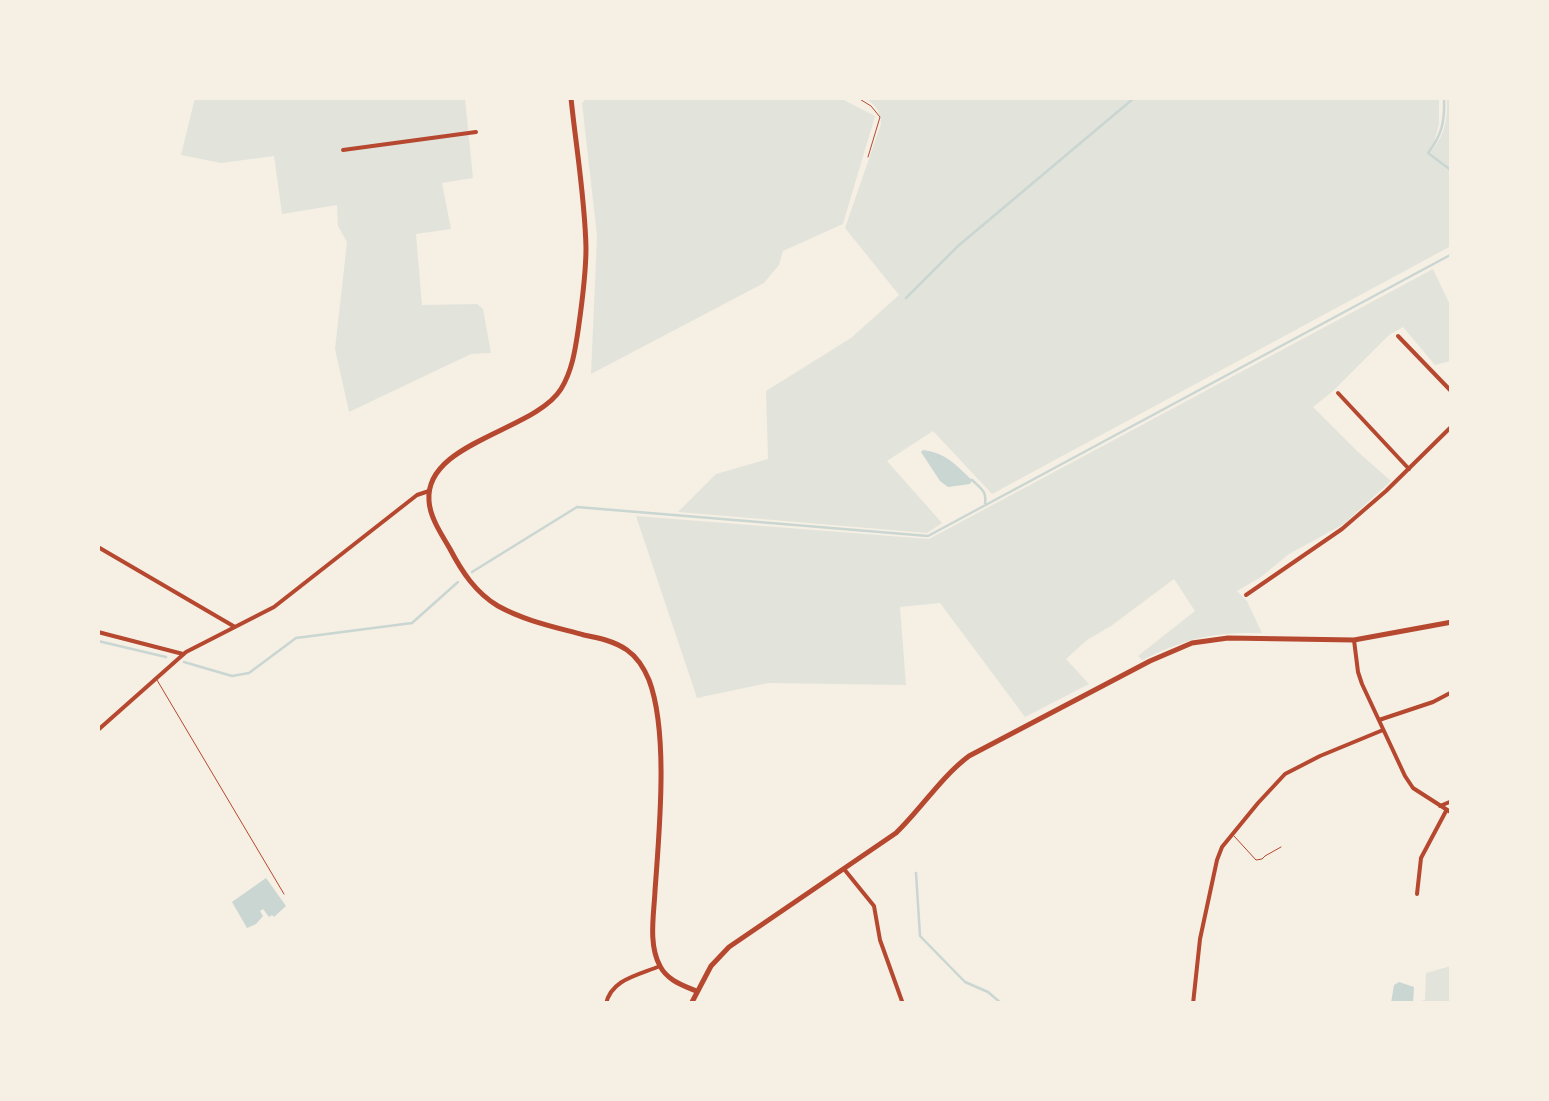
<!DOCTYPE html>
<html>
<head>
<meta charset="utf-8">
<style>
  body { margin:0 }
  #map { position:relative; width:1549px; height:1101px; overflow:hidden; background:#f6efe4; font-family:"Nunito Sans",sans-serif }
  canvas { display:block }
  .frame { position:absolute; inset:0; border:100px solid #f6efe4; pointer-events:none }
</style>
</head>
<body>
<div id="map">
<canvas width="1549" height="1101"></canvas>
<div class="frame"></div>
</div>
<script>
const context = document.querySelector('canvas').getContext('2d');
context.lineJoin = 'round';
function fillPath(path, color) {
  context.fillStyle = color;
  context.fill(path, 'evenodd');
}
function stroke(path, color, width, dash) {
  context.strokeStyle = color;
  context.lineWidth = width;
  context.lineCap = dash ? 'butt' : 'round';
  context.setLineDash(dash || []);
  context.stroke(path);
}
fillPath(new Path2D(`
  M 195,98 L 465,98 L 473,178 L 442,183 L 451,229 L 416,234 L 422,305 L 477,304 L 483,309 L 491,353 L 471,354 L 349,412 L 335,349 L 347,242 L 338,226 L 337,205 L 282,214 L 274,156 L 221,163 L 181,155 Z
  M 587,98 L 840,98 L 875,116 L 843,224 L 783,251 L 779,265 L 764,283 L 591,374 L 597,236 L 582,103 Z
  M 864,98 L 1439,98 L 1439,124 L 1432,150 C 1446,133 1447,119 1447,98 L 1451,98 L 1451,246 L 992,494 L 933,431 L 887,461 L 942,523 L 927,533 L 678,512 L 716,474 L 768,459 L 766,391 L 851,338 L 899,295 L 845,228 L 881,124 C 881,111 875,104 864,98 Z
  M 1433,269 L 1451,307 L 1451,361 L 1435,365 L 1403,327 L 1389,335 L 1332,392 L 1313,407 L 1358,452 L 1391,481 L 1344,524 L 1289,554 L 1261,577 L 1237,591 L 1247,601 L 1262,633 C 1211,632 1188,638 1142,660 L 1138,656 L 1195,611 L 1174,579 L 1111,626 L 1087,640 L 1066,659 L 1089,684 L 1025,717 L 940,603 L 900,607 L 906,685 L 768,683 L 697,698 L 636,516 L 929,539 Z
  M 1451,966 L 1451,1003 L 1406,1004 L 1425,1000 L 1426,973 Z`), '#e2e4dc');
fillPath(new Path2D(`
  M 923,450 C 946,453 956,465 972,480 L 970,484 L 948,487 L 940,481 L 921,452 Z
  M 266,878 L 286,906 L 274,917 L 272,915 L 269,917 L 263,909 L 260,911 L 263,916 L 256,924 L 247,928 L 232,902 Z
  M 1399,982 L 1414,987 L 1413,1003 L 1391,1003 L 1394,985 Z`), '#c9d6d2');
stroke(new Path2D(`
  M 1444,98 C 1445,121 1442,135 1428,153 L 1452,171
  M 906,298 L 958,246 L 1134,98
  M 972,480 C 980,488 987,491 985,503
  M 472,572 L 577,507 L 928,536 L 1452,254
  M 98,641 L 166,657
  M 184,662 L 232,676 L 249,673 L 296,638 L 412,623 L 458,582
  M 916,873 L 920,936 L 965,982 L 988,992 L 1002,1004`), '#c9d6d2', 2.5);
stroke(new Path2D(`
  M 858,98 L 871,106 L 880,117 L 868,157`), '#b5482f', 1);
stroke(new Path2D(`
  M 157,680 L 284,894
  M 1234,836 L 1256,860 L 1262,859 L 1265,856 L 1281,847`), '#b5482f', 1);
stroke(new Path2D(`
  M 343,150 L 476,132
  M 1398,336 L 1452,392
  M 1338,393 L 1409,469
  M 98,547 L 235,627
  M 1246,595 L 1342,529 L 1386,491 L 1452,426
  M 98,632 L 183,654
  M 1354,640 L 1358,672 L 1362,684 L 1405,776 L 1413,788 L 1452,813
  M 1379,720 L 1433,702 L 1452,692
  M 98,730 L 186,652 L 274,607 L 417,495 L 429,491
  M 1440,806 L 1452,801
  M 844,869 L 874,906 L 880,940 L 903,1004
  M 1417,894 L 1421,858 L 1446,811
  M 606,1004 C 611,979 639,975 660,966
  M 1193,1004 L 1200,939 L 1217,860 L 1222,847 L 1258,803 L 1285,774 L 1320,756 L 1383,730`), '#b5482f', 4);
stroke(new Path2D(`
  M 571,98 C 576,147 585,198 586,248 C 586,276 582,303 578,331 C 575,351 572,371 561,389 C 535,431 424,442 429,501 C 430,518 442,535 450,549 C 462,572 476,593 498,606 C 525,621 555,627 584,635 C 599,638 614,641 627,650 C 637,657 644,668 649,680 C 669,733 659,833 655,891 C 654,914 648,944 660,966 C 667,980 682,985 696,991
  M 691,1004 L 711,966 L 729,947 L 896,833 C 921,809 941,777 969,756 L 1150,661 L 1192,643 L 1228,638 L 1354,640 L 1452,622`), '#b5482f', 5);
</script>
</body>
</html>
